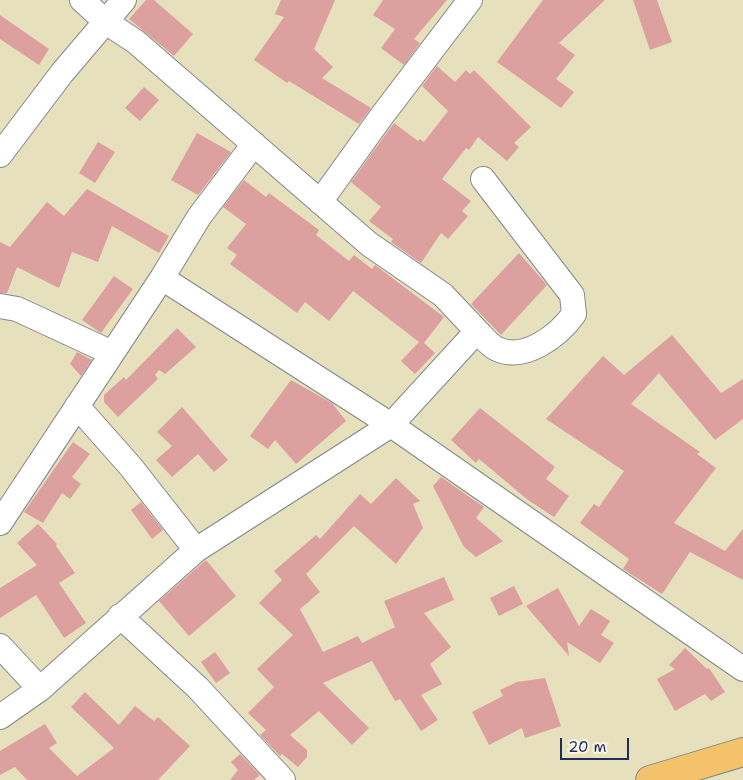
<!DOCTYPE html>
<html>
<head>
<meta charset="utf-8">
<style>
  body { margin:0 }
  #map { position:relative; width:743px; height:780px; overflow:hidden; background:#e7e0bc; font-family:"Shantell Sans",sans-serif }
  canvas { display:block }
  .scale { position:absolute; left:560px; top:738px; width:69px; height:22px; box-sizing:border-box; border:2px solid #1b2f5e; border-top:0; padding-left:6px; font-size:15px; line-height:18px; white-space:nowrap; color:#1b2f5e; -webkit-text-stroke:4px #fcf5e5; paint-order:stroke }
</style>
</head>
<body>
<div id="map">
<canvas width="743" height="780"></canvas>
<div class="scale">20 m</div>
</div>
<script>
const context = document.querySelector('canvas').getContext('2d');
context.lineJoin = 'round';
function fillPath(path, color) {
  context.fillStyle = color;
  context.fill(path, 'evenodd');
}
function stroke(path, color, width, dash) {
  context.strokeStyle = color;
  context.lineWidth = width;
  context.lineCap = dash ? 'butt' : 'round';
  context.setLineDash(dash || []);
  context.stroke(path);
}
fillPath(new Path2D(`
  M 146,0 L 154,0 L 193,34 L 174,56 L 129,19 Z
  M 281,0 L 335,0 L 314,49 L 333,67 L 322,78 L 371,108 L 359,124 L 289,81 L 287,83 L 254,60 L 284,17 L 275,14 Z
  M 383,0 L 447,0 L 414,39 L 420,43 L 404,65 L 381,48 L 395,29 L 373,15 Z
  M 543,0 L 605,0 L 559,43 L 575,55 L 556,79 L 574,92 L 561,108 L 497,62 Z
  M 633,0 L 657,0 L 672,42 L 650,50 Z
  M 0,15 L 49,49 L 39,65 L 0,39 Z
  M 437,66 L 455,82 L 466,70 L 470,74 L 474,70 L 531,127 L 514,143 L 519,147 L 507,161 L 478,137 L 469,150 L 466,148 L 442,179 L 471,201 L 462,211 L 468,216 L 448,239 L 441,233 L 421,263 L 391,242 L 393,239 L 369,221 L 381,207 L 351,182 L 394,123 L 418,141 L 420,139 L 424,142 L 448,111 L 422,86 Z
  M 144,87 L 159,100 L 140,121 L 125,108 Z
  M 197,133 L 231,152 L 198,195 L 171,180 Z
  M 98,142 L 115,152 L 95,183 L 79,173 Z
  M 244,180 L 266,197 L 269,193 L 319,230 L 316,235 L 349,261 L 354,255 L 372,269 L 375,265 L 444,317 L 424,343 L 435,353 L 415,374 L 401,361 L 419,342 L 353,291 L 329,321 L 305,302 L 297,313 L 230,264 L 237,255 L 227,248 L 246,224 L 223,207 Z
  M 87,189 L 169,236 L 159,253 L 112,226 L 98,262 L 72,252 L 59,288 L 17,267 L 7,293 L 0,293 L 0,242 L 10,247 L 47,202 L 64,216 Z
  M 519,253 L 547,285 L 501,335 L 471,304 Z
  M 114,276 L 133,289 L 101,333 L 82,320 Z
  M 177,328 L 196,347 L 165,374 L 159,370 L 155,375 L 158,379 L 118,417 L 104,402 L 104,395 L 124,377 L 126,380 Z
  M 672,335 L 721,393 L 743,379 L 743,419 L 715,440 L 659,373 L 631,404 L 700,452 L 697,454 L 716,468 L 674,523 L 725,551 L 743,529 L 743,580 L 690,552 L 662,594 L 623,569 L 629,559 L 580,523 L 594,504 L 599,507 L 624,471 L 546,419 L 603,356 L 624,375 Z
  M 77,352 L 92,360 L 81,376 L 70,364 Z
  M 291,380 L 332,403 L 346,421 L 296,464 L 275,440 L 268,449 L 250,436 Z
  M 182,407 L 228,460 L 214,472 L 198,454 L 172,477 L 156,460 L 172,446 L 157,432 Z
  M 480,408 L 555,467 L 546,479 L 569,496 L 554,517 L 528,500 L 479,459 L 476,463 L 451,440 Z
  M 73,442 L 90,454 L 72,477 L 81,484 L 70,499 L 62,493 L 43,523 L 24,512 Z
  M 441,477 L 484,507 L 476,518 L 503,541 L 476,557 L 464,547 L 433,486 Z
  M 396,478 L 420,501 L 413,504 L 423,528 L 396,564 L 354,526 L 306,574 L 320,592 L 300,609 L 323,652 L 358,636 L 362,643 L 395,627 L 384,601 L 444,577 L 454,600 L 424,613 L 451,647 L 430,664 L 442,684 L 421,695 L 438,720 L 421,731 L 400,699 L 395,701 L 372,661 L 323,683 L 369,728 L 352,745 L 319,711 L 290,735 L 307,750 L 307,757 L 298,767 L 282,754 L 280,756 L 260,735 L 266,730 L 248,713 L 274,687 L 257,669 L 293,635 L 259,603 L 282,580 L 274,571 L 316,535 L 320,539 L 360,494 L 371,504 Z
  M 141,502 L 163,530 L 152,539 L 131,510 Z
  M 38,524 L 57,544 L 56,546 L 75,573 L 59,583 L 86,623 L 64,638 L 36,595 L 0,618 L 0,588 L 37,565 L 17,543 Z
  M 206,560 L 236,596 L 189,636 L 159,601 Z
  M 514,586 L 523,604 L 499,616 L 490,598 Z
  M 558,588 L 579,626 L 591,609 L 610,621 L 601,635 L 614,643 L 600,663 L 567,642 L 569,656 L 526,606 Z
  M 685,648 L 707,669 L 709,668 L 725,692 L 711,701 L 705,694 L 675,711 L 657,679 L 675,669 L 669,665 Z
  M 215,652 L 230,673 L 216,683 L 201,662 Z
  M 545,678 L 561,726 L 525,738 L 522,728 L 489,745 L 472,712 L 503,696 L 500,690 L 517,682 Z
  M 85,692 L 119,725 L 135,706 L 154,721 L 158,717 L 190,746 L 158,780 L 27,780 L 15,767 L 0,775 L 0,751 L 45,724 L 57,743 L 49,748 L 77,776 L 114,748 L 71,707 Z
  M 240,754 L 260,775 L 254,780 L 230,780 L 238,770 L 231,762 Z`), '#dca19e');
const minor = new Path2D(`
  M 82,0 L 106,22 L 136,42 L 369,244 L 443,295 L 477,331
  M 0,155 L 62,73 L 124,0
  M 320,202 L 381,117 L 470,0
  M 162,278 L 391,425 L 743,669
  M 0,306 L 17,309 L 112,353
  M 77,406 L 131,467 L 196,550
  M 0,523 L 162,278 L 199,217 L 254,144
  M 120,616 L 198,688 L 283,780
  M 0,646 L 40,689
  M 0,717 L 40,689 L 196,550 L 391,425 L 477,331 C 483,337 490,346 497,349 C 525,362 559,335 574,314 L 572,295 L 483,179`);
const major = new Path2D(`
  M 650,780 L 743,752`);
stroke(minor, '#81888d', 26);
stroke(major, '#81888d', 30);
stroke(minor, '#fff', 24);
stroke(major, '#f4c26a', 28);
</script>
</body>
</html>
